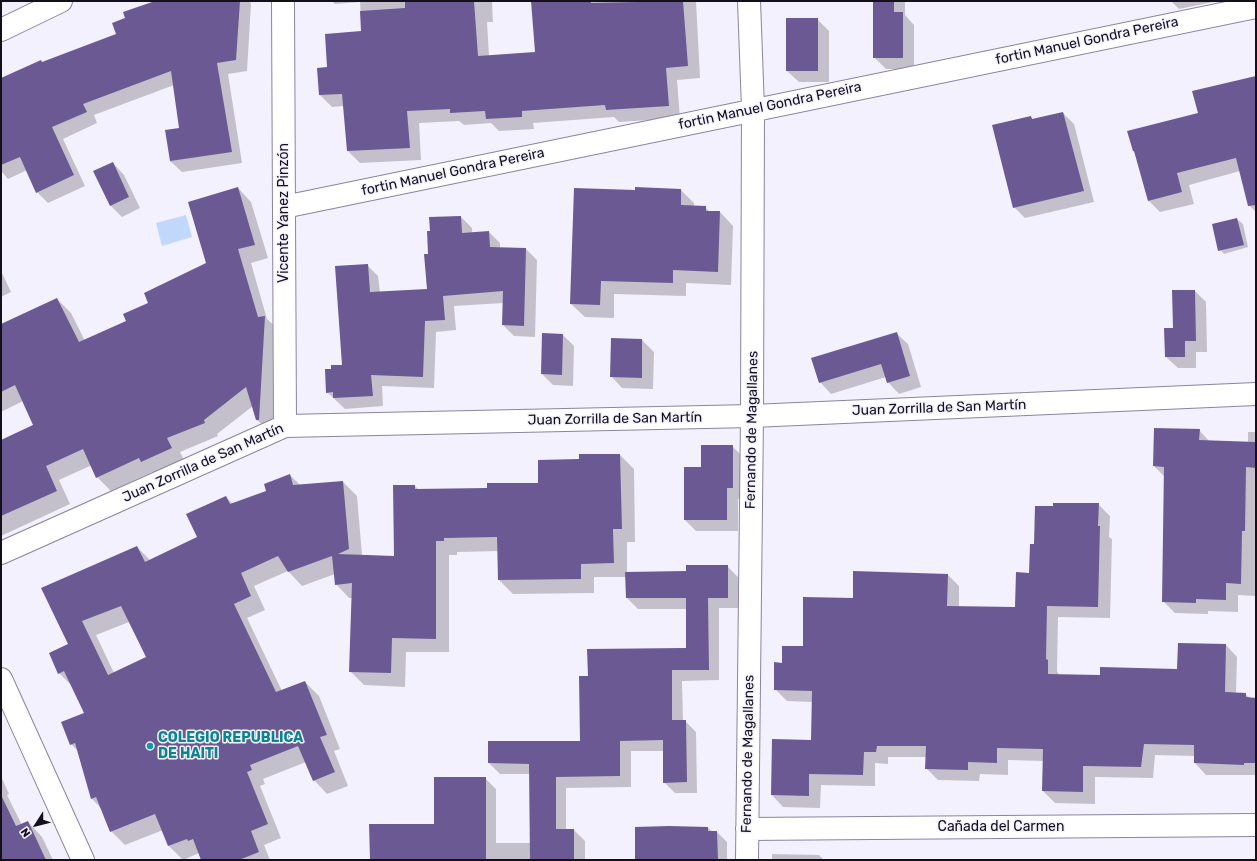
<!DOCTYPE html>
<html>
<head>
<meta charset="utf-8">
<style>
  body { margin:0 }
  #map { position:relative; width:1257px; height:861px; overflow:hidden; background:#f4f1fe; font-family:Rubik,sans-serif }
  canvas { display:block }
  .frame { position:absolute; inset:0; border:2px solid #13101b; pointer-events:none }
  .north { position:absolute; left:16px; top:805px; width:40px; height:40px; -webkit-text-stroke:3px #f4f1fe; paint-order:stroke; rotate:234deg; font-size:11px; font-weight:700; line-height:16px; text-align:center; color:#13101b }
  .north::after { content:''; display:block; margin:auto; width:14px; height:18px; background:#13101b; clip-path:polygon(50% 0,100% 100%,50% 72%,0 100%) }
</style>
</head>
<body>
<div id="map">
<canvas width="1257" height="861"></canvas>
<div class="frame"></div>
<div class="north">N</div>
</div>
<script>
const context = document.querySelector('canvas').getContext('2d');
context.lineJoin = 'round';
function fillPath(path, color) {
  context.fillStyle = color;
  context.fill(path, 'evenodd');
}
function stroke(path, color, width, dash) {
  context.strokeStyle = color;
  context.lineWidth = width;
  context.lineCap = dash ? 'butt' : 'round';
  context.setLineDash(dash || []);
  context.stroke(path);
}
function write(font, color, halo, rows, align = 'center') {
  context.font = font + ' Rubik,sans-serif';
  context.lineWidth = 3;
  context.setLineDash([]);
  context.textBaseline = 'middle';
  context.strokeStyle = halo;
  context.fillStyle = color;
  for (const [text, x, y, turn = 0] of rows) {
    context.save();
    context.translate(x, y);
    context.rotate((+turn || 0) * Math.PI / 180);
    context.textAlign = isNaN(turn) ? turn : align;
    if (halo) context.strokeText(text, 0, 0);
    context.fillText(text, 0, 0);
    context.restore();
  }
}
fillPath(new Path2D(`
  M 186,215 L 192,237 L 162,246 L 156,223 Z`), '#c1d8fb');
fillPath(new Path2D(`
  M 158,1 L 250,1 L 251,4 L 247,71 L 228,74 L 242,163 L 182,172 L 170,161 L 181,129 L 174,85 L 94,115 L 97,123 L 63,139 L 85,186 L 48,203 L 37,192 L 27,170 L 8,179 L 1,171 L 1,80 L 117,35 L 126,18 Z
  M 332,1 L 492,1 L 493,22 L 487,22 L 489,56 L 536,53 L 532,1 L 696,1 L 700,78 L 677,80 L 680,118 L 619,122 L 614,117 L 533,123 L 534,129 L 499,131 L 491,123 L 464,125 L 459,121 L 419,123 L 421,160 L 360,163 L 348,151 L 344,106 L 332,107 L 320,95 L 328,68 L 362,32 L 360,2 L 335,4 Z
  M 873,1 L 905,1 L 905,15 L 914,25 L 914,69 L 886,69 L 874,57 Z
  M 1171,1 L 1213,1 L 1213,2 L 1179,9 Z
  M 817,19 L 829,31 L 829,82 L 799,82 L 787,71 Z
  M 1256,76 L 1256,212 L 1249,205 L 1240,171 L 1189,185 L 1194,204 L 1160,212 L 1148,200 L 1136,154 L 1133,151 L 1199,114 L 1193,92 Z
  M 1063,113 L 1074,124 L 1094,202 L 1025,218 L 1014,207 L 1030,117 L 1033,120 Z
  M 113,163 L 124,175 L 140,208 L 122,217 L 110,205 Z
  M 238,188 L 251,202 L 268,258 L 251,263 L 267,319 L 279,330 L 273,434 L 257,420 L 253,406 L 217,434 L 218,436 L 180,452 L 185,462 L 156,476 L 152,472 L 111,491 L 97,477 L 92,465 L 59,480 L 70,504 L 1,536 L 1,441 L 35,426 L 23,401 L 1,412 L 1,325 L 57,299 L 71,313 L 85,341 L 128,322 L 149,303 L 207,264 Z
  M 681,190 L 694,203 L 694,207 L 705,207 L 710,212 L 720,212 L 733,226 L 731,285 L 686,283 L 686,296 L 614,294 L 614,318 L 585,317 L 571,304 L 636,191 Z
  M 461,217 L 472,228 L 472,233 L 489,232 L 500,243 L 500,249 L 526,249 L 537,260 L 535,337 L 514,336 L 503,325 L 503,303 L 454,306 L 456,330 L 436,332 L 434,388 L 382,386 L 383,406 L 345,409 L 327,392 L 332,370 L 343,366 L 367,265 L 378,276 L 380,293 L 428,290 L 431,232 Z
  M 1237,219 L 1243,224 L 1248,247 L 1224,254 L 1219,248 Z
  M 1,271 L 11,292 L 1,297 Z
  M 1195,291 L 1206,302 L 1207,352 L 1196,352 L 1196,368 L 1178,368 L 1166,357 L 1174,329 Z
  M 896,333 L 908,344 L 921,387 L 899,394 L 888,382 L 886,377 L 831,394 L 820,382 Z
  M 563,335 L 574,346 L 573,386 L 553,385 L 542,374 Z
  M 612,339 L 642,340 L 654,352 L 653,389 L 622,388 L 611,376 Z
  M 1199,430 L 1210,442 L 1248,442 L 1248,432 L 1256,432 L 1256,596 L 1238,595 L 1238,612 L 1208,611 L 1208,614 L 1175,613 L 1163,601 L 1165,477 L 1154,466 Z
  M 732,446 L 744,458 L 744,499 L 738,499 L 738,531 L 696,531 L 685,520 L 702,468 Z
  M 580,455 L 620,455 L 634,469 L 635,542 L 627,542 L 627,573 L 687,572 L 727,566 L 738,577 L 738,608 L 719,608 L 719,680 L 682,681 L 683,721 L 685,721 L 696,732 L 697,793 L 675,793 L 664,782 L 664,751 L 631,751 L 631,787 L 566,788 L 566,830 L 574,830 L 585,841 L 585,860 L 372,860 L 371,858 L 435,825 L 485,778 L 496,789 L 496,843 L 531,843 L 530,774 L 500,774 L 489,763 L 581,742 L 589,677 L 687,649 L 687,609 L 638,609 L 627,598 L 626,577 L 594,577 L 594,593 L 513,594 L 499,580 L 498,551 L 457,552 L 457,555 L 449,555 L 449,652 L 406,652 L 405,687 L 364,685 L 350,671 L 353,598 L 349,598 L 336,584 L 335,574 L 302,586 L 288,571 L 254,586 L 265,610 L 247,618 L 282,691 L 305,682 L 319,696 L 340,749 L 334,751 L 348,786 L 327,794 L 314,780 L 306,762 L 263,779 L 265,784 L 260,786 L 281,838 L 264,845 L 270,860 L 202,860 L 199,853 L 183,860 L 169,846 L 163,830 L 125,845 L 111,831 L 102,809 L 92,799 L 79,752 L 71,744 L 85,713 L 73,687 L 59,673 L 69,644 L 43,588 L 137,547 L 150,560 L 198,537 L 226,497 L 233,504 L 267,492 L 290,475 L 300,485 L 343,482 L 357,496 L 362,555 L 395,557 L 415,486 L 419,490 L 488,489 L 539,484 L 580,460 ZM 129,622 L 147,658 L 114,673 L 96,635 Z
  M 1098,504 L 1110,516 L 1109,537 L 1112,539 L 1110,618 L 1058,617 L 1057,671 L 1059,675 L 1101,676 L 1178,670 L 1226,645 L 1237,657 L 1236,694 L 1245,694 L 1250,698 L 1256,699 L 1256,775 L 1206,775 L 1195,763 L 1195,756 L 1155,755 L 1153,778 L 1095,777 L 1095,804 L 1055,803 L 1043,791 L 1043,761 L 1008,760 L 1008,775 L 980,774 L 979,781 L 938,780 L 926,768 L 927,757 L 888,757 L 888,764 L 875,763 L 875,786 L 821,785 L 820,808 L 783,807 L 772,795 L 812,741 L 813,702 L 787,701 L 775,689 L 783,664 L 804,647 L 854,599 L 948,575 L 959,586 L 959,607 L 1015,608 L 1030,574 L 1035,545 Z
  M 1,776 L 9,794 L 7,795 L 22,825 L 28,822 L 42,837 L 53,860 L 1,860 Z
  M 636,828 L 708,828 L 713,832 L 717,832 L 727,842 L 727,860 L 636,860 Z
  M 772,854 L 819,855 L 824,860 L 830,860 L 772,860 Z`), '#0003');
fillPath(new Path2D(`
  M 155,1 L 240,1 L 236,60 L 217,63 L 232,152 L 170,161 L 165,130 L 179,128 L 171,71 L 83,104 L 87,112 L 52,127 L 74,175 L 36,193 L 20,157 L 1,165 L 1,78 L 41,60 L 42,62 L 116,34 L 112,23 L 125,18 L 123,12 Z
  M 405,1 L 474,1 L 478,56 L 535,52 L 531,1 L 591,1 L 591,3 L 683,1 L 688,66 L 666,68 L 669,106 L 606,110 L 605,105 L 522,111 L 522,117 L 486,119 L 485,111 L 450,113 L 450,109 L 407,111 L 410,148 L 347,151 L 342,94 L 319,95 L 317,68 L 327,67 L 325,34 L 361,31 L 360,11 L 405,8 Z
  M 873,1 L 894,1 L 894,12 L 903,12 L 903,58 L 873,58 Z
  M 786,18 L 818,18 L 818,71 L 786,71 Z
  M 1256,76 L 1256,205 L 1248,206 L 1236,158 L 1177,173 L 1182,192 L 1148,201 L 1134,151 L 1133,151 L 1127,131 L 1198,113 L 1192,91 Z
  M 1063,112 L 1084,191 L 1013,208 L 992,125 L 1031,116 L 1032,119 Z
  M 113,162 L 129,197 L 110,206 L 93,171 Z
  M 238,187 L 255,245 L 238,249 L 258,317 L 265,316 L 259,420 L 256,420 L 246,387 L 204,420 L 205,423 L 167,438 L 172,448 L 141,462 L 139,458 L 96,478 L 83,449 L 46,466 L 57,491 L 1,516 L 1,440 L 33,425 L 15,385 L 1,392 L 1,324 L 57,298 L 79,342 L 126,321 L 123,314 L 148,303 L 144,293 L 206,263 L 188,202 Z
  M 635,187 L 681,189 L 681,205 L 706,206 L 706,211 L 720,211 L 718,272 L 673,270 L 673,283 L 601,281 L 600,305 L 570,304 L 574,188 L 635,190 Z
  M 461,216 L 462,233 L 489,231 L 490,247 L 526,248 L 524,326 L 502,325 L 503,291 L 443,296 L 445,320 L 425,321 L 423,377 L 371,375 L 373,396 L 333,398 L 333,392 L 326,393 L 325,369 L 331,369 L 331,365 L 342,365 L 335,266 L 368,264 L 370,292 L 427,289 L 424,254 L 428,254 L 427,231 L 430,231 L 429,217 Z
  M 1237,218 L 1244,245 L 1218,251 L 1212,224 Z
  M 1172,290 L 1195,290 L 1196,341 L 1185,341 L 1185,357 L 1165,357 L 1164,328 L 1173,328 Z
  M 897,332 L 910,376 L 887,383 L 881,364 L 819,383 L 811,358 Z
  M 542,333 L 563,334 L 562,375 L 541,374 Z
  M 611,338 L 642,339 L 642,378 L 610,377 Z
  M 1154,428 L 1200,429 L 1199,440 L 1256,442 L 1256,468 L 1246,467 L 1245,531 L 1242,531 L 1241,584 L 1226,583 L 1226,600 L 1196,599 L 1196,603 L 1162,602 L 1164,467 L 1153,466 Z
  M 701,445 L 733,445 L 733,488 L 727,488 L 727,520 L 684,520 L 684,467 L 701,467 Z
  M 579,454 L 620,454 L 622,529 L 613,529 L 614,563 L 581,564 L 581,579 L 498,580 L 497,537 L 444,538 L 444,541 L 436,541 L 436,639 L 392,638 L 391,673 L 349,672 L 352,583 L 335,585 L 332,556 L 288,572 L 278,556 L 241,573 L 251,596 L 234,604 L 276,692 L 305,681 L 327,735 L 320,737 L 335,772 L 313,781 L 298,746 L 250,765 L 252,770 L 247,772 L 268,824 L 251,831 L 259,852 L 239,860 L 201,860 L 193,839 L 188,841 L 187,839 L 168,846 L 155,814 L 110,832 L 96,797 L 91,799 L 75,743 L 70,745 L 61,722 L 84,713 L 64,671 L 58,674 L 49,653 L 68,644 L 41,588 L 137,546 L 145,562 L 197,537 L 186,514 L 226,496 L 230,504 L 266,491 L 264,484 L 290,474 L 293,485 L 343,481 L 349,549 L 338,554 L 394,556 L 393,485 L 415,485 L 415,489 L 487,488 L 487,483 L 538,483 L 538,460 L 579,459 ZM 121,606 L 146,657 L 108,675 L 82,621 Z
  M 1053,503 L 1099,503 L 1098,526 L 1100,526 L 1098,607 L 1047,606 L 1046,659 L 1048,660 L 1048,674 L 1100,675 L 1100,667 L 1177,669 L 1178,643 L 1226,644 L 1225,692 L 1246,693 L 1246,697 L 1256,698 L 1256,763 L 1244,763 L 1244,765 L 1194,763 L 1194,745 L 1144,744 L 1141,767 L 1083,766 L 1083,792 L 1042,791 L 1043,749 L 997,748 L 997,763 L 968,762 L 968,770 L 925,769 L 926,746 L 877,746 L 876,752 L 864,752 L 863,775 L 809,774 L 809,796 L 771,795 L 772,739 L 811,740 L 812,691 L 774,690 L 774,662 L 782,663 L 782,646 L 803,646 L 803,597 L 853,598 L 853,571 L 948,574 L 947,606 L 1015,607 L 1016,572 L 1029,573 L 1030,544 L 1034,544 L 1035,506 L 1053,506 Z
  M 686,565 L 728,565 L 728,598 L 708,598 L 709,670 L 672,670 L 672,720 L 686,720 L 687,782 L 663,783 L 663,740 L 620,741 L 620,776 L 556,777 L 556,829 L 574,829 L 574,860 L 530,860 L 529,764 L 488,763 L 488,741 L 580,741 L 579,676 L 588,676 L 587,649 L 686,648 L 686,598 L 626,598 L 625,572 L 686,571 Z
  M 434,777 L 486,777 L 486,860 L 370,859 L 369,824 L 434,824 Z
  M 1,795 L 16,826 L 28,821 L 46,860 L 1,860 Z
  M 669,826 L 708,827 L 708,831 L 717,831 L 718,860 L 635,860 L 635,827 Z`), '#6b5993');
const minor = new Path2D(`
  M 283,1 L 285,426
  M 1,30 L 61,1
  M 284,207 L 1256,7
  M 1,679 L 83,860
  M 747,829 L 1256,825
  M 747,860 L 752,416 L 753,109 L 749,1`);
const tertiary = new Path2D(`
  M 1,553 L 285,426 L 752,416 L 1256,394`);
stroke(minor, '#8b83a0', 24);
stroke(tertiary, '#8b83a0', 24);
stroke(minor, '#fff', 22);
stroke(tertiary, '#fff', 22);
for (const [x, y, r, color] of [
  [150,746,4,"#0f9aa8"]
]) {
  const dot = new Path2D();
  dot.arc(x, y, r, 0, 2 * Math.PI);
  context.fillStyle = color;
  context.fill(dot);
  stroke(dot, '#f4f1fe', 1.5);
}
write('14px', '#13101b', '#f4f1fe', [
  ["fortin Manuel Gondra Pereira",1087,41,-12],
  ["fortin Manuel Gondra Pereira",770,106,-12],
  ["fortin Manuel Gondra Pereira",453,172,-12],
  ["Vicente Yanez Pinzón",284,213,-90],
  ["Juan Zorrilla de San Martín",939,408,-2],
  ["Juan Zorrilla de San Martín",615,419,-1],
  ["Fernando de Magallanes",752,430,-89],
  ["Juan Zorrilla de San Martín",203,463,-24],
  ["Fernando de Magallanes",748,754,-89],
  ["Cañada del Carmen",1001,827]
]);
write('bold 14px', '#0d838f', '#f4f1fe', [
  ["COLEGIO REPUBLICA",158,738],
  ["DE HAITI",158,754]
], 'left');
</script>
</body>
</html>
